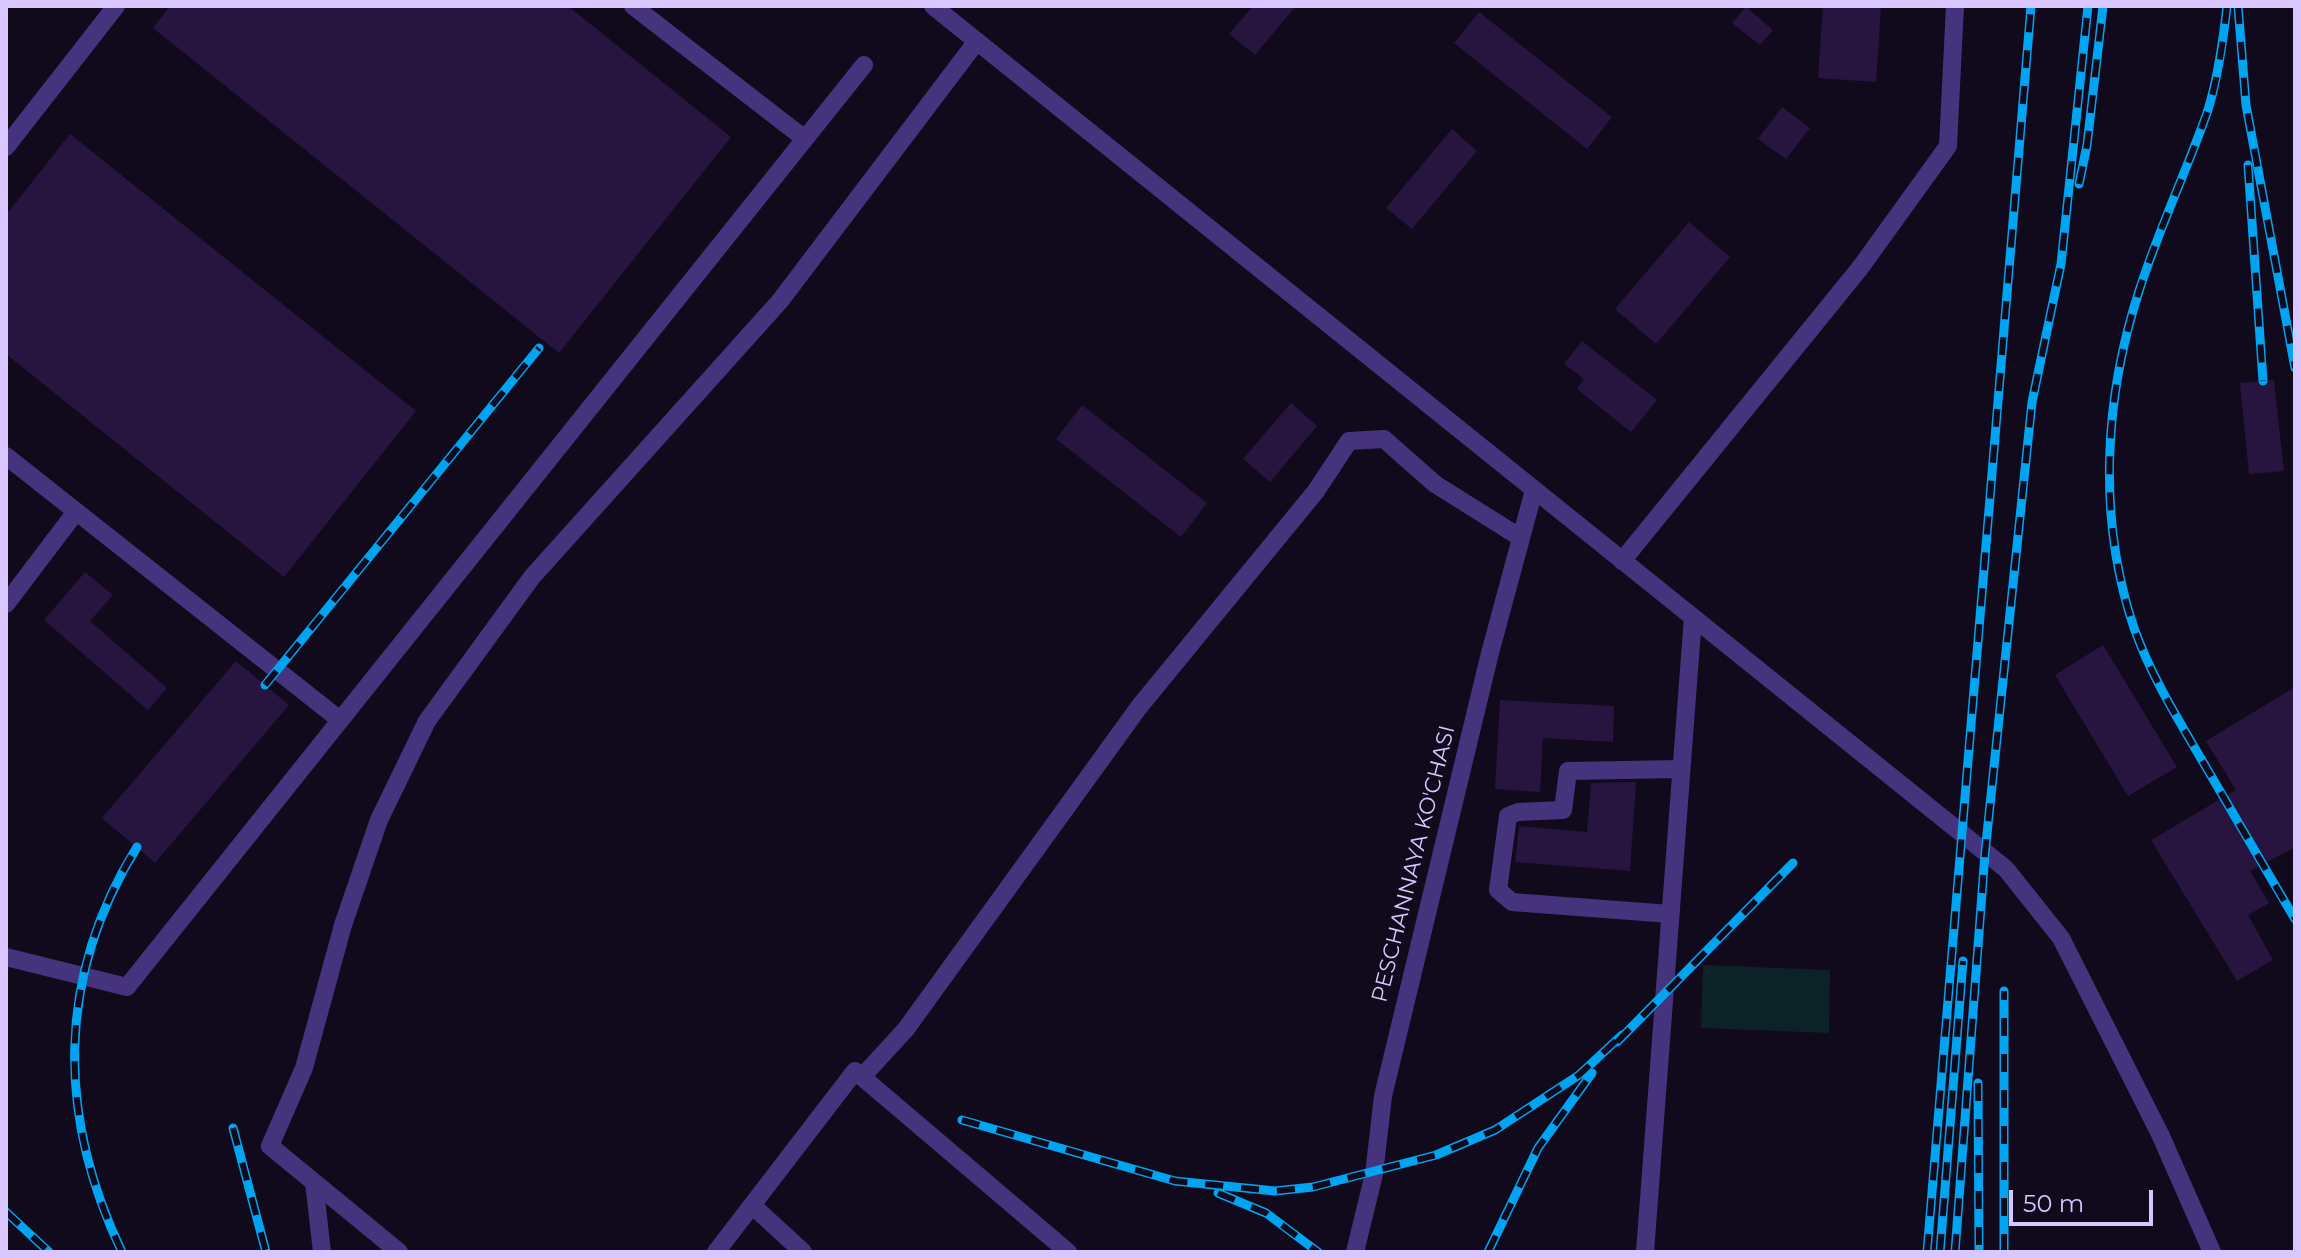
<!DOCTYPE html>
<html>
<head>
<meta charset="utf-8">
<style>
  body { margin:0 }
  #map { position:relative; width:2301px; height:1258px; overflow:hidden; background:#110a1d; font-family:Montserrat,sans-serif }
  canvas { display:block }
  .frame { position:absolute; inset:0; border:8px solid #d9c6ff; pointer-events:none }
  .scale { position:absolute; left:2009px; top:1190px; width:144px; height:36px; box-sizing:border-box; border:4px solid #d9c6ff; border-top:0; padding-left:10px; font-size:24px; line-height:28px; white-space:nowrap; color:#d9c6ff; -webkit-text-stroke:6px #110a1d; paint-order:stroke }
</style>
</head>
<body>
<div id="map">
<canvas width="2301" height="1258"></canvas>
<div class="frame"></div>
<div class="scale">50 m</div>
</div>
<script>
const context = document.querySelector('canvas').getContext('2d');
context.lineJoin = 'round';
function fillPath(path, color) {
  context.fillStyle = color;
  context.fill(path, 'evenodd');
}
function stroke(path, color, width, dash) {
  context.strokeStyle = color;
  context.lineWidth = width;
  context.lineCap = dash ? 'butt' : 'round';
  context.setLineDash(dash || []);
  context.stroke(path);
}
function write(font, color, halo, rows, align = 'center') {
  context.font = font + ' Montserrat,sans-serif';
  context.lineWidth = 7;
  context.setLineDash([]);
  context.textBaseline = 'middle';
  context.strokeStyle = halo;
  context.fillStyle = color;
  for (const [text, x, y, turn = 0] of rows) {
    context.save();
    context.translate(x, y);
    context.rotate((+turn || 0) * Math.PI / 180);
    context.textAlign = isNaN(turn) ? turn : align;
    if (halo) context.strokeText(text, 0, 0);
    context.fillText(text, 0, 0);
    context.restore();
  }
}
fillPath(new Path2D(`
  M 1703,965 L 1830,970 L 1829,1033 L 1701,1028 Z`), '#0d2227');
fillPath(new Path2D(`
  M 170,6 L 568,6 L 731,137 L 559,353 L 153,28 Z
  M 1253,6 L 1296,6 L 1255,55 L 1229,34 Z
  M 1823,6 L 1881,6 L 1876,82 L 1818,78 Z
  M 1746,7 L 1773,30 L 1760,45 L 1732,23 Z
  M 1479,12 L 1612,117 L 1587,149 L 1454,43 Z
  M 1782,107 L 1810,128 L 1786,159 L 1758,139 Z
  M 1452,129 L 1477,151 L 1412,229 L 1386,208 Z
  M 70,134 L 416,411 L 284,577 L 6,354 L 6,215 Z
  M 1689,222 L 1730,257 L 1656,344 L 1615,309 Z
  M 1582,341 L 1657,400 L 1631,432 L 1577,389 L 1584,379 L 1564,364 Z
  M 2274,380 L 2284,471 L 2249,474 L 2240,383 Z
  M 1291,403 L 1317,426 L 1270,482 L 1243,459 Z
  M 1082,405 L 1207,503 L 1181,537 L 1056,439 Z
  M 85,572 L 113,595 L 90,621 L 167,688 L 148,710 L 44,620 Z
  M 2103,645 L 2177,767 L 2128,796 L 2055,675 Z
  M 236,661 L 289,705 L 155,863 L 102,818 Z
  M 2295,687 L 2295,847 L 2250,871 L 2269,903 L 2248,915 L 2273,960 L 2237,981 L 2151,840 L 2236,790 L 2206,741 Z
  M 1500,700 L 1614,706 L 1613,742 L 1543,738 L 1540,792 L 1495,789 Z
  M 1636,782 L 1630,871 L 1515,862 L 1519,826 L 1587,832 L 1591,783 Z`), '#27153f');
stroke(new Path2D(`
  M 633,6 L 805,139
  M 933,6 L 2006,869 L 2061,938 L 2160,1134 L 2212,1252
  M 6,147 L 116,6
  M 6,456 L 340,720
  M 1622,561 L 1860,268 L 1948,146 L 1955,6
  M 6,604 L 75,513
  M 1670,914 L 1512,902 L 1498,890 L 1508,816 L 1518,812 L 1563,810 L 1568,771 L 1679,769
  M 6,957 L 127,987 L 864,65
  M 862,1077 L 906,1029 L 1139,707 L 1316,491 L 1349,441 L 1384,439 L 1435,484 L 1521,538
  M 314,1182 L 322,1252
  M 754,1207 L 803,1252
  M 399,1252 L 270,1146 L 304,1068 L 343,925 L 379,820 L 427,721 L 532,577 L 780,301 L 977,41
  M 716,1252 L 855,1071 L 1068,1252
  M 1355,1252 L 1374,1174 L 1383,1096 L 1490,653 L 1534,490
  M 1645,1252 L 1693,617`), '#46337e', 18);
const rail = new Path2D(`
  M 2227,6 C 2223,42 2218,79 2207,113 C 2186,172 2159,229 2140,288 C 2104,397 2097,518 2134,628 C 2151,676 2178,719 2203,762 C 2234,815 2264,867 2295,919
  M 2238,6 L 2246,105 L 2295,368
  M 2248,165 L 2263,381
  M 2079,184 L 2087,145 L 2103,6
  M 265,685 L 539,348
  M 1617,1042 L 1793,863
  M 1978,1083 L 1979,1252
  M 962,1120 L 1175,1181 L 1275,1191 L 1313,1187 L 1436,1155 L 1495,1130 L 1579,1075 L 1622,1035
  M 233,1128 L 266,1252
  M 1218,1193 L 1266,1213 L 1318,1252
  M 6,1212 L 49,1252
  M 122,1252 C 57,1116 56,977 137,847
  M 1488,1252 L 1538,1148 L 1592,1073
  M 1927,1252 L 2031,6
  M 1940,1252 L 1963,961
  M 1955,1252 L 1985,853 L 2032,402 L 2061,264 L 2088,6
  M 2004,1252 L 2004,991`);
stroke(rail, '#00a4f1', 9);
stroke(rail, '#110a1d', 6, [18]);
write('22px', '#d9c6ff', '#110a1d', [
  ["PESCHANNAYA KO'CHASI",1414,864,-76]
]);
</script>
</body>
</html>
